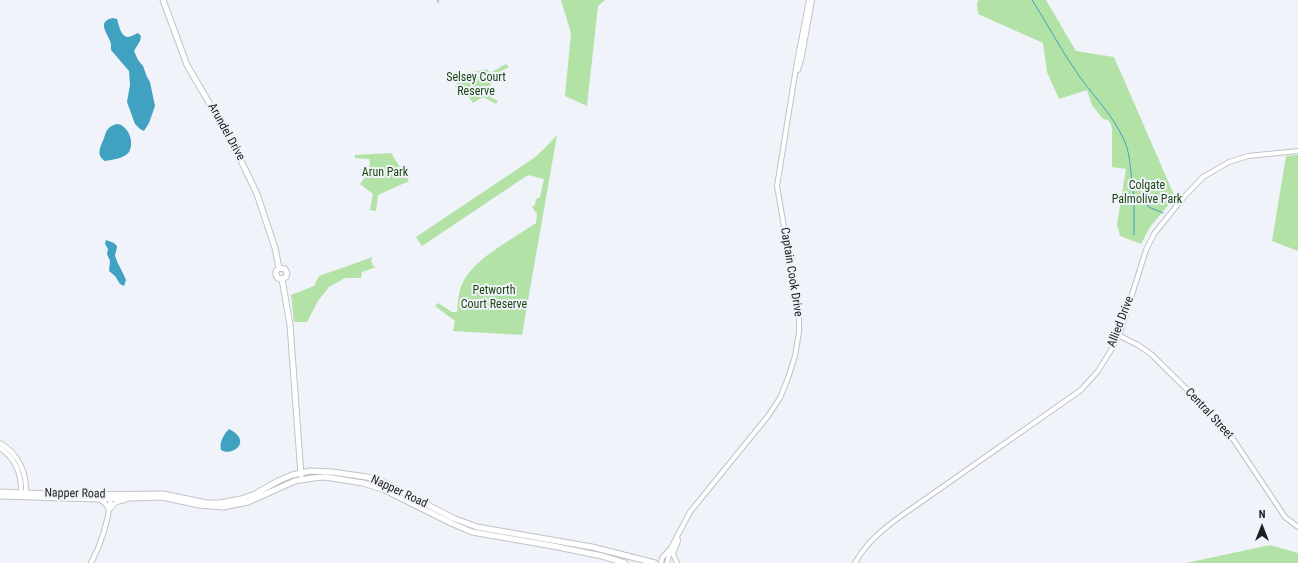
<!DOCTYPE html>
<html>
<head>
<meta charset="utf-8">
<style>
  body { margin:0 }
  #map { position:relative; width:1298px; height:563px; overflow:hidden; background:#f0f3f9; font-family:"Roboto Condensed",sans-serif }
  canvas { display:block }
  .north { position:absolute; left:1242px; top:507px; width:40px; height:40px; -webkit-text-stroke:3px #f0f3f9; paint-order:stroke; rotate:0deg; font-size:11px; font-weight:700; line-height:16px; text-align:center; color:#1d1e20 }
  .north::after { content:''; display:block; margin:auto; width:14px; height:18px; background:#1d1e20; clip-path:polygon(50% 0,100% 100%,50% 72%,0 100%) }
</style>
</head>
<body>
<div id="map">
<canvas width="1298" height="563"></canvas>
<div class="north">N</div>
</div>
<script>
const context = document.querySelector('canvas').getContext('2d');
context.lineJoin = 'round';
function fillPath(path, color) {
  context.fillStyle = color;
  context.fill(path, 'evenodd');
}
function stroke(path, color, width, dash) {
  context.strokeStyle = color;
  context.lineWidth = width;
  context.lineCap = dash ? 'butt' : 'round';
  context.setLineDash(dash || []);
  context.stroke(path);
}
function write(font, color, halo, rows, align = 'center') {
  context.font = font + ' "Roboto Condensed",sans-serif';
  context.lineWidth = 4;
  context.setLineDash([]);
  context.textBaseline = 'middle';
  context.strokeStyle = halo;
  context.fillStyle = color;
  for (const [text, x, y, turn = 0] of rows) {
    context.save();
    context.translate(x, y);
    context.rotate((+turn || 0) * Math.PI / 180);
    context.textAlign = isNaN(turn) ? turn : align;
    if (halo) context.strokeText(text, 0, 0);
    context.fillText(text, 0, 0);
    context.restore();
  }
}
fillPath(new Path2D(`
  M 561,0 L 605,0 L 598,6 L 587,106 L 565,96 L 571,33 Z
  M 979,0 L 1046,0 L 1076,51 L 1114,57 L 1175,197 L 1150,227 L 1141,244 L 1120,236 L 1117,224 L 1126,169 L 1112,167 L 1112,129 L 1111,124 L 1108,120 L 1103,119 L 1092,105 L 1087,90 L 1059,99 L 1047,72 L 1043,43 L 978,14 L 977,3 Z
  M 506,64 L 509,67 L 491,76 L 493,80 L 485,94 L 498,101 L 496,104 L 483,97 L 473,103 L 465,92 L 455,86 L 464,74 L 487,69 L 490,73 Z
  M 557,135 L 522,335 L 453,331 L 455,321 L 435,306 L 438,303 L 452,312 L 457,312 C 458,304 458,294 461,287 C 470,260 513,239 536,223 L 537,214 L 532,207 L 535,205 L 536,199 L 540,197 L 544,179 L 528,175 L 422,246 L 416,237 L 534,158 L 545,148 Z
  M 391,153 L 409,181 L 378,195 L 376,211 L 370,210 L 373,194 L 360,184 L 369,172 L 370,162 L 369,159 L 355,158 L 355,155 Z
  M 1298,155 L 1298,251 L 1272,241 L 1286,156 Z
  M 373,257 L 371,261 L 373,266 L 376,267 L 362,272 L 361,278 L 345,278 L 329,287 L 318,301 L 307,322 L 294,322 L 291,295 L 314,286 L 319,276 Z
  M 1270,545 L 1298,553 L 1298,563 L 1186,563 Z`), '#b3e2a7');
fillPath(new Path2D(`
  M 113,18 L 117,19 C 119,24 120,36 128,37 C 131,37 135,34 138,33 L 141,36 L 140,41 L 134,51 L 138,60 L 143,66 L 147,77 L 150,82 L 155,106 L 149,123 L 144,131 L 140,129 L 135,124 L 127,102 L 130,85 L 129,71 L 111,50 C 111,48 111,46 111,44 C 109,34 95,22 113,18 Z
  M 117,124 C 128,125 135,142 129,152 C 125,158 112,160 105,161 C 95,155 101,146 104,138 C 105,135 106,131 108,129 C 110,126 114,125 117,124 Z
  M 106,240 L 114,243 L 117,246 C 117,250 115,253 115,256 C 118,265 123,272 126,280 L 124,286 L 120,284 L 115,276 L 109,271 L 110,261 L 107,254 L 108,249 L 105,244 Z
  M 229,429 C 254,442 231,457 221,450 C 219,442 224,434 229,429 Z`), '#41a1c1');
stroke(new Path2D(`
  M 438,0 L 438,2
  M 1032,0 C 1047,23 1060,48 1075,70 C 1091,94 1112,113 1124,140 C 1132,157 1130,178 1134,196 L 1151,208 L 1163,213
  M 1134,198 L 1134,235`), '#41a1c1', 1);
const minor = new Path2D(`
  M 798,70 L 802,56 L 812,0
  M 1118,335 L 1138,345 L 1151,354 L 1221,423 L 1233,439 L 1285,517 L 1298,527
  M 0,443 C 19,454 27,473 26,494
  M 0,448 C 16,459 22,475 21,494
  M 99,499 L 105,503 L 109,510
  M 111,508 C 114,502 119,501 125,500
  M 91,563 C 102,543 108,521 111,498
  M 661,563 L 662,558 L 669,550
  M 667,563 L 671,548 L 690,512 L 768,416 L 780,398 L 788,378 L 795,356 L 799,332 L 799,318 L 796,297 L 777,186 L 797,62 L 809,0
  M 677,563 L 673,554 L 678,541 L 677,536
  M 855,563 C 866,543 883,529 901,516 L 1081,390 L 1098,371 L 1113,347 L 1120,333 L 1146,250 L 1154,234 L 1183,198 L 1203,177 L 1229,162 L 1248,156 L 1298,151`);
const major = new Path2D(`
  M 163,0 L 187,65 L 233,144 L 257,194 L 275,248 L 279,268
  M 279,268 L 285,269 L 287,273 L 286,277 L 282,279
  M 279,268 L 276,271 L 276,275 L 278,278 L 282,279
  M 282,279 L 290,325 L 301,475
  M 0,492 L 75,495 L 163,494 L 207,503 L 220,503 L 241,499 L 255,494 L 278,481 L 292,475 L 310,471 L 332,472 L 367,477 L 381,481 L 453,518 L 477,527 L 592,547 L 655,563
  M 0,496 L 99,499 L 162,497 L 199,505 L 223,507 L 248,502 L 295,481 L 313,478 L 325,477 L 363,483 L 385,490 L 451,523 L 472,532 L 553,546 L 602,556 L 625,563`);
stroke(minor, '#c0c3c8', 6);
stroke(major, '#c0c3c8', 7);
stroke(minor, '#fff', 4);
stroke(major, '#fff', 5);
write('12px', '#1e4712', '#f0f3f9', [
  ["Selsey Court",476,78],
  ["Reserve",476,92],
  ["Arun Park",385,173],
  ["Colgate",1147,186],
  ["Palmolive Park",1147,200],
  ["Petworth",494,291],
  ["Court Reserve",494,305]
]);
write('12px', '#1d1e20', '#f0f3f9', [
  ["Arundel Drive",226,132,61],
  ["Captain Cook Drive",791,272,81],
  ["Allied Drive",1121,322,-69],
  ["Central Street",1209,414,47],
  ["Napper Road",399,492,25],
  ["Napper Road",75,494,1]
]);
</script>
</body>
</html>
